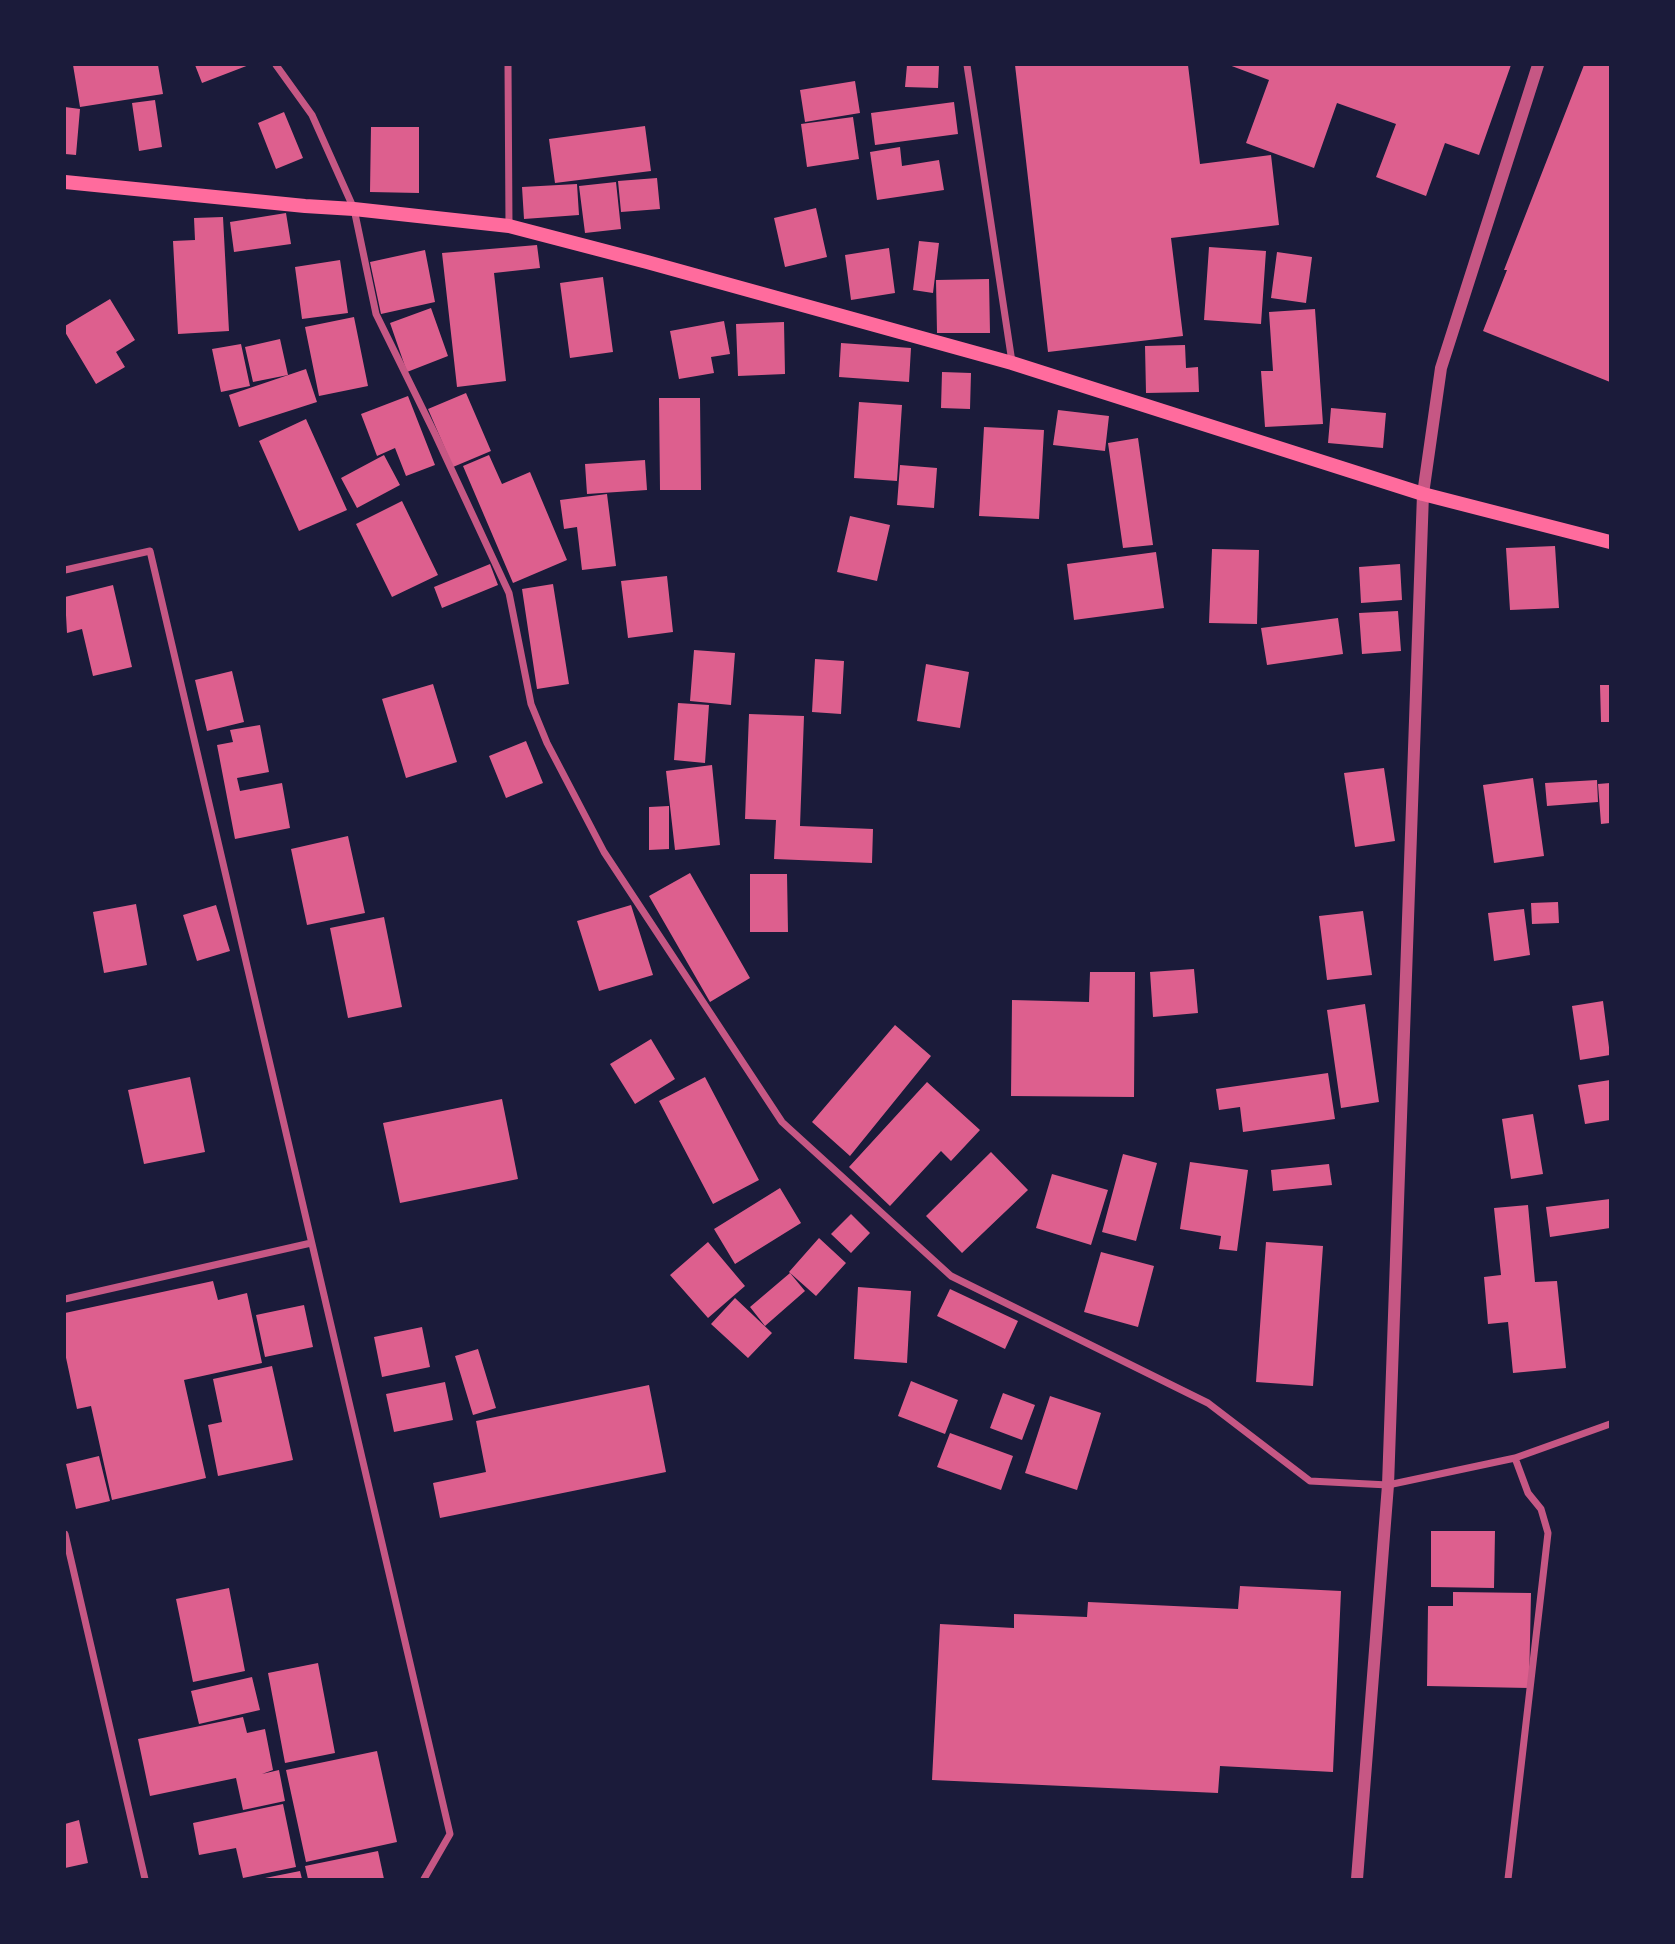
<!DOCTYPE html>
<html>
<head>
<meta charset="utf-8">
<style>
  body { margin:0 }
  #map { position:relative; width:1675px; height:1944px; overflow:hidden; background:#1b1b3a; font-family:"Varela Round",sans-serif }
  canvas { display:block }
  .frame { position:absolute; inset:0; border:66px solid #1b1b3a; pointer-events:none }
</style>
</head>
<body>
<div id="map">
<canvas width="1675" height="1944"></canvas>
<div class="frame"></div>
</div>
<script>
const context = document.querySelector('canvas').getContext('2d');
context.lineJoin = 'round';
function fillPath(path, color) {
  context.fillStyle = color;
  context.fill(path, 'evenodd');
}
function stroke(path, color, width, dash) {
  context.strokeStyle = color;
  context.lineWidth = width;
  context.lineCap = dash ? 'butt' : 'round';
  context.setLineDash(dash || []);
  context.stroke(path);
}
fillPath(new Path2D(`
  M 73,65 L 158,65 L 163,94 L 80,107 Z
  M 195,65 L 249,65 L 202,83 Z
  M 907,65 L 939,65 L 938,88 L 905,87 Z
  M 1015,65 L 1188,65 L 1200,164 L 1271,155 L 1279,225 L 1171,238 L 1183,336 L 1048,352 Z
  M 1229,65 L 1511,65 L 1479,155 L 1445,143 L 1426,196 L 1376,177 L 1396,124 L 1337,103 L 1314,168 L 1246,143 L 1269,80 Z
  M 1584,65 L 1610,65 L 1610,382 L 1483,331 L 1507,270 L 1504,270 Z
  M 855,81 L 860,113 L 805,122 L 800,90 Z
  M 155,100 L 162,147 L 139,151 L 132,103 Z
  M 954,102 L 958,134 L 875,145 L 871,113 Z
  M 65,107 L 80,109 L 76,155 L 65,154 Z
  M 284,112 L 303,158 L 276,169 L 258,123 Z
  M 853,117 L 859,159 L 807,167 L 801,124 Z
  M 645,126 L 651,171 L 555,183 L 549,139 Z
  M 371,127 L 419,127 L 419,193 L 370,192 Z
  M 900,147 L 902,166 L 939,160 L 944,190 L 877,200 L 870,152 Z
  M 657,178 L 660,209 L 621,212 L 618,181 Z
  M 616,182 L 621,229 L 585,233 L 579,186 Z
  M 577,184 L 579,215 L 524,219 L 522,187 Z
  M 816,208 L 827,257 L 785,267 L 774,218 Z
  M 286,213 L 291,244 L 234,252 L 230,222 Z
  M 223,217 L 229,331 L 178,334 L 173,241 L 195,240 L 194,218 Z
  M 919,241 L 939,243 L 933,293 L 913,290 Z
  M 537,245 L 540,268 L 494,273 L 506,381 L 457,387 L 442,253 Z
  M 1209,247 L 1266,251 L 1261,324 L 1204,320 Z
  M 889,248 L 895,293 L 851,300 L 845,255 Z
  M 425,250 L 435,302 L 381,314 L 370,262 Z
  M 1277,252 L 1312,257 L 1306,303 L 1271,298 Z
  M 340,260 L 348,313 L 302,319 L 295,267 Z
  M 603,277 L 613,352 L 570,358 L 560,283 Z
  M 989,279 L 990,333 L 937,333 L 936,280 Z
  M 110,299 L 135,340 L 116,352 L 125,367 L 96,384 L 65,332 L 65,326 Z
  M 431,308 L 448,356 L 407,372 L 390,323 Z
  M 1315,309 L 1323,424 L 1265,427 L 1261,371 L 1273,371 L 1269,312 Z
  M 354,317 L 368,386 L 319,396 L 305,327 Z
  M 724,321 L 730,354 L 711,357 L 714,373 L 679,379 L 670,331 Z
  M 784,322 L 785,374 L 738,376 L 736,324 Z
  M 280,339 L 288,375 L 253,382 L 245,347 Z
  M 841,343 L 911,348 L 909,382 L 839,377 Z
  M 241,344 L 250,386 L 221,392 L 212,349 Z
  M 1185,345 L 1186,368 L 1198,367 L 1199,392 L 1146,393 L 1145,346 Z
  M 306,369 L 317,402 L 239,427 L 229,395 Z
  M 942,372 L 971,373 L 970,409 L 941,408 Z
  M 466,393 L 491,451 L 453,467 L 428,409 Z
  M 408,396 L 435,465 L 406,476 L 395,448 L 377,456 L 361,414 Z
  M 659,398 L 700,398 L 701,490 L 660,490 Z
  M 859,402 L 902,405 L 897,481 L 854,478 Z
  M 1331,408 L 1386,413 L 1383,448 L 1328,443 Z
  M 1058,410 L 1109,416 L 1105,451 L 1053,445 Z
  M 306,419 L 347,510 L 299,531 L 259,441 Z
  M 984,427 L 1044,430 L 1039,519 L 979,516 Z
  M 1138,438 L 1153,545 L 1123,548 L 1108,443 Z
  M 384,455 L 400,485 L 357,508 L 341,478 Z
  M 489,455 L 502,484 L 530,472 L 567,560 L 513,583 L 463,466 Z
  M 645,460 L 647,490 L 587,494 L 585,464 Z
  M 900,465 L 937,468 L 934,508 L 897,505 Z
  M 607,494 L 616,566 L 582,570 L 577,527 L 564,529 L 560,500 Z
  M 402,501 L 438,575 L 392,597 L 356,524 Z
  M 850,516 L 890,525 L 877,581 L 837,572 Z
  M 1555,546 L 1559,608 L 1510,610 L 1506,548 Z
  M 1212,549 L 1259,550 L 1257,624 L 1209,623 Z
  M 1156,552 L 1164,608 L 1074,620 L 1067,564 Z
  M 490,564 L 498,585 L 442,608 L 434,587 Z
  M 1400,564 L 1402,600 L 1361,603 L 1359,567 Z
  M 667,576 L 673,632 L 628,638 L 621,581 Z
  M 553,584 L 569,684 L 537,689 L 522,589 Z
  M 113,585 L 132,667 L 93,676 L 82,629 L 67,633 L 65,597 Z
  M 1398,611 L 1401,651 L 1362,654 L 1359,613 Z
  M 1338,618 L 1343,654 L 1267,665 L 1261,628 Z
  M 694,650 L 735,653 L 731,705 L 690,701 Z
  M 815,659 L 844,661 L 841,714 L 812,712 Z
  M 926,664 L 969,672 L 960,728 L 917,721 Z
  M 232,671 L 244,722 L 207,731 L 195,680 Z
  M 433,684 L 457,762 L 406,778 L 382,699 Z
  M 1600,685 L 1610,685 L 1610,722 L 1601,722 Z
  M 678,703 L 709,705 L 705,763 L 674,760 Z
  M 749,714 L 804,716 L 800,826 L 873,829 L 872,863 L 774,859 L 776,820 L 745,819 Z
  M 260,725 L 269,772 L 237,778 L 240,791 L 282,783 L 290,828 L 235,839 L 217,745 L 233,742 L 230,730 Z
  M 526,741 L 543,783 L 506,798 L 489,756 Z
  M 712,765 L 720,845 L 675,850 L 666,771 Z
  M 1384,768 L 1395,841 L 1355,847 L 1344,773 Z
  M 1533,778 L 1544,856 L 1494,863 L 1483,785 Z
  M 1597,780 L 1598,802 L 1547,806 L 1545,783 Z
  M 1610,783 L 1610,823 L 1601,824 L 1598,784 Z
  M 669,806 L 669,849 L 649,850 L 649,807 Z
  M 348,836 L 365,913 L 307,925 L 291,849 Z
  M 690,873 L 750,978 L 710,1002 L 649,896 Z
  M 750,874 L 787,874 L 788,932 L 750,932 Z
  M 1558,902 L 1559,923 L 1532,924 L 1531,903 Z
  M 136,904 L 147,965 L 104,973 L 93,912 Z
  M 216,905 L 230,951 L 197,961 L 183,915 Z
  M 631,905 L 653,975 L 599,991 L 577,921 Z
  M 1524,909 L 1530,955 L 1494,961 L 1488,913 Z
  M 1363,911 L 1372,975 L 1327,980 L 1319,916 Z
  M 384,917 L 402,1007 L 348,1018 L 330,928 Z
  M 1194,969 L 1198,1013 L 1153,1017 L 1150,972 Z
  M 1090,972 L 1135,972 L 1134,1097 L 1011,1096 L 1012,1000 L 1089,1002 Z
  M 1603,1001 L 1610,1055 L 1580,1060 L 1572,1006 Z
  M 1365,1004 L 1379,1102 L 1341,1108 L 1327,1010 Z
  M 895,1025 L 931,1056 L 850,1156 L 812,1122 Z
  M 651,1039 L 675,1079 L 635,1104 L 610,1064 Z
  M 1328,1073 L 1335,1119 L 1243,1132 L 1240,1107 L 1219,1110 L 1216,1089 Z
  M 190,1077 L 205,1152 L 144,1164 L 128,1090 Z
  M 705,1077 L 759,1180 L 713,1204 L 659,1101 Z
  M 1610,1080 L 1610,1120 L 1585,1124 L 1578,1085 Z
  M 927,1082 L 980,1130 L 951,1161 L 941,1151 L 890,1206 L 849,1167 Z
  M 502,1099 L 518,1179 L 400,1203 L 383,1123 Z
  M 1533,1114 L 1543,1174 L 1511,1179 L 1502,1119 Z
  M 991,1152 L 1028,1190 L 962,1253 L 926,1216 Z
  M 1123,1154 L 1157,1163 L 1136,1241 L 1102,1232 Z
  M 1190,1162 L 1248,1170 L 1237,1251 L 1219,1249 L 1221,1236 L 1180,1229 Z
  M 1329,1164 L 1332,1185 L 1273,1191 L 1271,1170 Z
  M 1052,1174 L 1108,1190 L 1091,1245 L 1036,1228 Z
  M 780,1188 L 801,1223 L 735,1264 L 714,1229 Z
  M 1610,1199 L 1610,1228 L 1550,1237 L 1546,1207 Z
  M 1528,1205 L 1535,1282 L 1557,1281 L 1566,1368 L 1513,1373 L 1508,1322 L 1488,1324 L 1484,1277 L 1501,1275 L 1494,1208 Z
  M 851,1214 L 870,1233 L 851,1253 L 831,1234 Z
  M 819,1238 L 846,1263 L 816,1296 L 789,1272 Z
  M 708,1242 L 745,1286 L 708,1318 L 670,1275 Z
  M 1266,1242 L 1323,1246 L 1313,1386 L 1256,1382 Z
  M 1101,1252 L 1154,1266 L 1138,1327 L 1084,1312 Z
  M 790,1273 L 805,1291 L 765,1326 L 750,1307 Z
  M 213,1281 L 218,1300 L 247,1293 L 262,1363 L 184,1380 L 206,1478 L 112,1500 L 91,1406 L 77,1409 L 65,1353 L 65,1313 Z
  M 858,1287 L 911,1291 L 907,1363 L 854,1359 Z
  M 950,1289 L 1018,1321 L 1005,1349 L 937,1316 Z
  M 735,1298 L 772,1333 L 748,1358 L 711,1324 Z
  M 304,1305 L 313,1347 L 265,1357 L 256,1315 Z
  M 422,1327 L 430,1367 L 382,1377 L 374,1337 Z
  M 478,1349 L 496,1408 L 473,1415 L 455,1356 Z
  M 272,1366 L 293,1460 L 218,1476 L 208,1425 L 222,1422 L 213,1379 Z
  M 911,1381 L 958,1400 L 945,1434 L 898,1416 Z
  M 445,1382 L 453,1420 L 394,1432 L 386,1394 Z
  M 649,1385 L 666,1472 L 440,1518 L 433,1483 L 486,1472 L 476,1421 Z
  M 1003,1393 L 1035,1405 L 1022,1440 L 990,1428 Z
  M 1050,1396 L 1101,1413 L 1077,1490 L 1025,1473 Z
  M 950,1433 L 1013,1456 L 1001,1490 L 937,1467 Z
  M 99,1456 L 110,1501 L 76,1509 L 66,1464 Z
  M 1431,1531 L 1495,1531 L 1494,1588 L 1431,1587 Z
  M 1240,1586 L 1341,1591 L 1333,1772 L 1220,1766 L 1218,1793 L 932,1780 L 940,1624 L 1014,1628 L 1014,1614 L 1087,1617 L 1088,1602 L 1238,1609 Z
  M 229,1588 L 245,1671 L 193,1682 L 176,1599 Z
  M 1453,1592 L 1531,1593 L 1529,1688 L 1427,1686 L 1428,1606 L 1453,1606 Z
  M 318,1663 L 335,1753 L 285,1763 L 268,1673 Z
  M 252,1677 L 260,1710 L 199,1724 L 191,1691 Z
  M 243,1717 L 247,1733 L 265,1729 L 273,1770 L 262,1774 L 279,1770 L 285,1801 L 243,1810 L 236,1778 L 150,1796 L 138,1739 Z
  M 377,1751 L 397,1842 L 306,1862 L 286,1770 Z
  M 283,1804 L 296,1867 L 243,1878 L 236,1848 L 199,1855 L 193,1823 Z
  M 79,1820 L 88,1863 L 65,1868 L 65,1824 Z
  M 378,1851 L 384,1879 L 308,1879 L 305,1866 Z
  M 300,1871 L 302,1879 L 265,1879 L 265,1878 Z`), '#dd5f8e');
stroke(new Path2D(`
  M 276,65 L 312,115 L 354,209 L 376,314 L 435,434 L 509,593 L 531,704 L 547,743 L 604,852 L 782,1122 L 951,1276 L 1208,1403 L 1310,1481 L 1388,1485 L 1515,1458 L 1610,1424
  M 508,65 L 509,226
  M 967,65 L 1012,362
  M 65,570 L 150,551 L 450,1834 L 424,1879
  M 65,1299 L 311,1243
  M 65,1534 L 145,1879
  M 1508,1879 L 1548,1533 L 1541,1509 L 1528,1493 L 1515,1458`), '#c65784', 7);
stroke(new Path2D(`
  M 1357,1879 L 1388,1485 L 1423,494 L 1441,368 L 1538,65`), '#c65784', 12);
stroke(new Path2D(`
  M 65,182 L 305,206 L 354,209 L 509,226 L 647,262 L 1012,363 L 1423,494 L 1610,542`), '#ff6b9d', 14);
</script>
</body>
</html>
